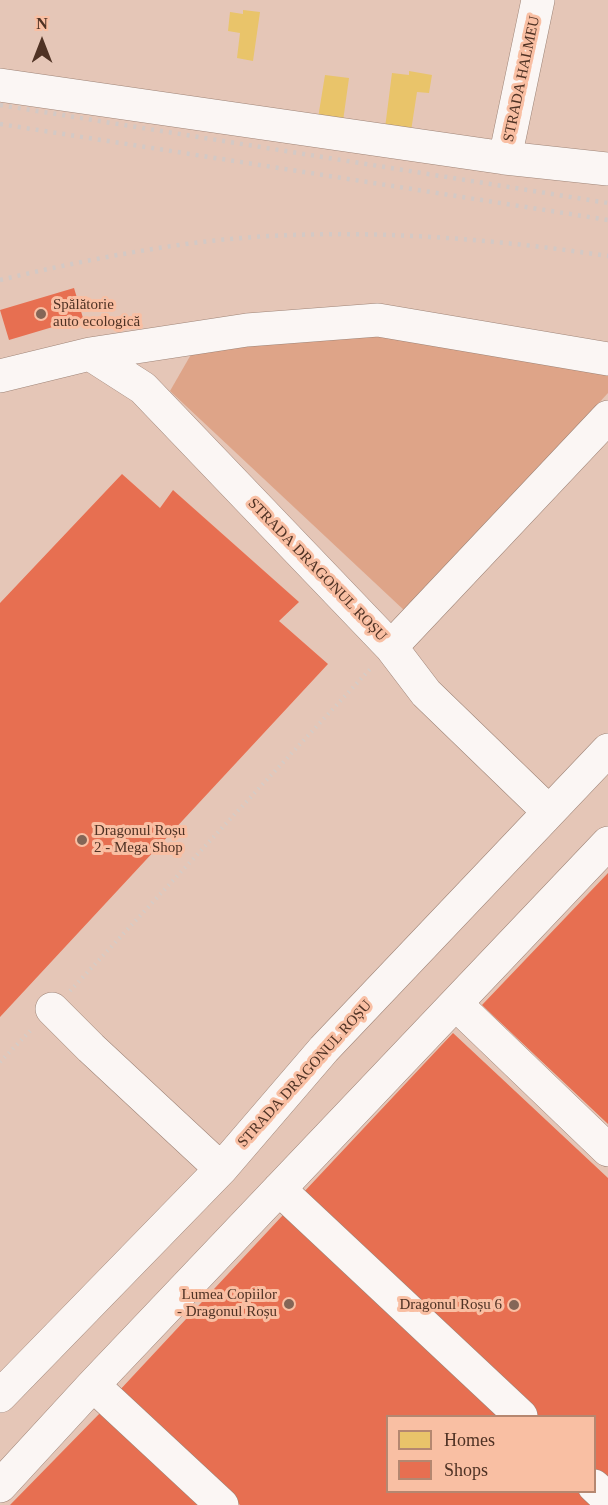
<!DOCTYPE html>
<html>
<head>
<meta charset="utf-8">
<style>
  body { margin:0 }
  #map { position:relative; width:608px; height:1505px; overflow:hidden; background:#e5c6b7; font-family:Georgia,serif }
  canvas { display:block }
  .legend { position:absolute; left:386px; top:1415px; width:210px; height:78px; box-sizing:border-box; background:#f9bfa3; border:2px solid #b58770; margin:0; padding:8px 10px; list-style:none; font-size:18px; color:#4f3224 }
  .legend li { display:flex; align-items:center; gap:12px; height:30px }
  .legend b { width:30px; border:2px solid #b58770 }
  .north { position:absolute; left:12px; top:12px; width:60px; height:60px; -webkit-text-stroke:4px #f9bfa3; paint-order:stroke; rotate:0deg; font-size:16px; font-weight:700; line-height:24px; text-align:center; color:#4f3224 }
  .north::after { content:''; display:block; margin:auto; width:21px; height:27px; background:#4f3224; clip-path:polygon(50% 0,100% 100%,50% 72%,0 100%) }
</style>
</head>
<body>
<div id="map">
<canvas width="608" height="1505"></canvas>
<ul class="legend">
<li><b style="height:16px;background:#e9c46a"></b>Homes</li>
<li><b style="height:16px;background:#e76f51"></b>Shops</li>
</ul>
<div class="north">N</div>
</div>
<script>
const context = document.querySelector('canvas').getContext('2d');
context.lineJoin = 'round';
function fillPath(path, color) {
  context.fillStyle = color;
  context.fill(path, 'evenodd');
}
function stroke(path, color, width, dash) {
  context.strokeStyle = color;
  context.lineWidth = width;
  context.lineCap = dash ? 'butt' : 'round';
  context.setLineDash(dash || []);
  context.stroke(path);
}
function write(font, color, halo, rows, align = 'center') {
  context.font = font + ' Georgia,serif';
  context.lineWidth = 6;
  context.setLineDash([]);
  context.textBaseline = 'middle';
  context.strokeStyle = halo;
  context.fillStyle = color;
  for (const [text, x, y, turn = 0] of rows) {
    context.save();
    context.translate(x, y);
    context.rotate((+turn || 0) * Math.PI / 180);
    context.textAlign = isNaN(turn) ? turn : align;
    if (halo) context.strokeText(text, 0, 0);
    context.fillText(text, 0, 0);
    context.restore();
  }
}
fillPath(new Path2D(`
  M 360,332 L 608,371 L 608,393 L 406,612 L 170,391 L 193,351 Z`), '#dea488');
fillPath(new Path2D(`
  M 243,10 L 260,12 L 253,61 L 237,58 L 240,33 L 228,31 L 230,12 L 243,14 Z
  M 409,71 L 432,75 L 429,93 L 417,92 L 411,131 L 385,128 L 392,73 L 409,75 Z
  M 325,75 L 349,78 L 343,121 L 318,118 Z`), '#e9c46a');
fillPath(new Path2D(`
  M 74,288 L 83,318 L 9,340 L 0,310 Z
  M 122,474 L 160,508 L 173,490 L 299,602 L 279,621 L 328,664 L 0,1017 L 0,603 Z
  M 608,873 L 608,1124 L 482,1005 Z
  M 453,1033 L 608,1178 L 608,1481 L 594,1468 L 594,1416 L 539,1416 L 302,1194 Z
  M 283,1215 L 500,1416 L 388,1416 L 388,1492 L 581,1492 L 595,1505 L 240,1505 L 118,1392 Z
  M 101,1412 L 199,1505 L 10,1505 Z`), '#e76f51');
const minor = new Path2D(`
  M 0,85 L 505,158 L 608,169
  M 505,158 L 538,0
  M 90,354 L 143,388 L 391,647 L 426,693 L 549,812
  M 0,376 L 90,354 L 247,330 L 378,320 L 608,359
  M 391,647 L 608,417
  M 456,1004 L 608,1150
  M 52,1009 L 91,1048 L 221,1169
  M 279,1189 L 521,1416
  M 93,1385 L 222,1505
  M 0,1396 L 221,1169 L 324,1049 L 608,750
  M 0,1486 L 93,1385 L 608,843
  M 594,1486 L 608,1499`);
stroke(minor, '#9e8477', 34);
stroke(new Path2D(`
  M 70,991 L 372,667
  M 0,1062 L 33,1028`), '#d6ccc6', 4, [1.5, 4.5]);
stroke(minor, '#fbf6f4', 33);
stroke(new Path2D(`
  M 0,105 L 608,203
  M 0,124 L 608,220
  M 0,280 C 72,263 145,248 219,240 C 347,227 481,237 608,256`), '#d3c9c5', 4.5, [3, 6]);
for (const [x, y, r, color] of [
  [41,314,6,"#846657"],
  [82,840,6,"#846657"],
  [289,1304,6,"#846657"],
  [514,1305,6,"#846657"]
]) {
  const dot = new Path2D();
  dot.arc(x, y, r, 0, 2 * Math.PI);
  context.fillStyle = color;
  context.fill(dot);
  stroke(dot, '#f9bfa3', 2);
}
write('15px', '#4f3224', '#f9bfa3', [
  ["STRADA HALMEU",522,79,-78],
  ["STRADA DRAGONUL ROȘU",317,570,46],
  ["STRADA DRAGONUL ROȘU",305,1074,-48]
]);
write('15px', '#4f3224', '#f9bfa3', [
  ["Spălătorie",53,305],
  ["auto ecologică",53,322],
  ["Dragonul Roșu",94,831],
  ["2 - Mega Shop",94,848],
  ["Lumea Copiilor",277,1295,"right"],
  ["- Dragonul Roșu",277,1312,"right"],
  ["Dragonul Roșu 6",502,1305,"right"]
], 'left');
</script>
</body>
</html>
